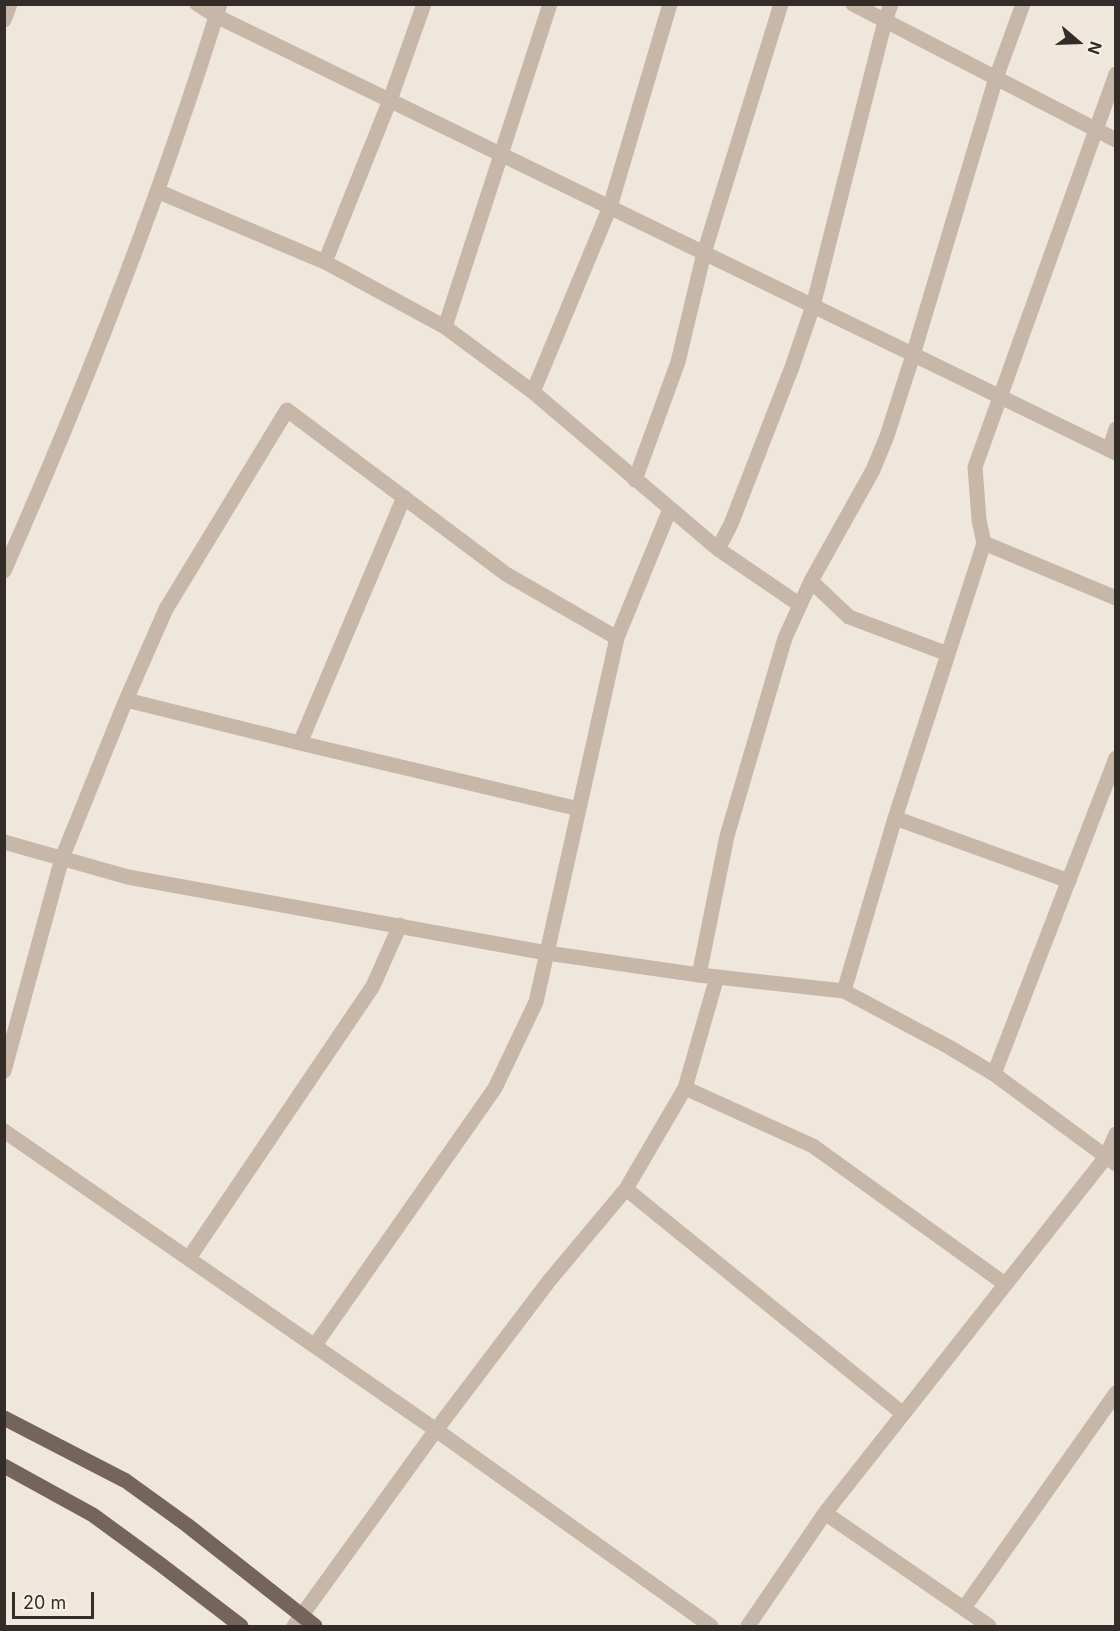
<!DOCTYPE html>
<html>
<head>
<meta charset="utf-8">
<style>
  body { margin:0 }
  #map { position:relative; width:1120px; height:1631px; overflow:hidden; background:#f0e7dc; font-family:Inter,sans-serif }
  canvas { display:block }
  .frame { position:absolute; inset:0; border:6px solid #342c28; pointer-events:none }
  .north { position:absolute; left:1048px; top:12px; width:60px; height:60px; -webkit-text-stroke:4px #f8f1e8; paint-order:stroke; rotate:109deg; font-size:16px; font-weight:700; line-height:24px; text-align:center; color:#342c28 }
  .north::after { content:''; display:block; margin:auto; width:21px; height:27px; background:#342c28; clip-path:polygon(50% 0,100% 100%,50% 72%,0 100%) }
  .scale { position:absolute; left:12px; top:1592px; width:82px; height:27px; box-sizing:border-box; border:3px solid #342c28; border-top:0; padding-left:8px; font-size:18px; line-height:21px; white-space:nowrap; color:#342c28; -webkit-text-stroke:4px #f8f1e8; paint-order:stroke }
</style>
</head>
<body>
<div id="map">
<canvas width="1120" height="1631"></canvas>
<div class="frame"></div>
<div class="north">N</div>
<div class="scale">20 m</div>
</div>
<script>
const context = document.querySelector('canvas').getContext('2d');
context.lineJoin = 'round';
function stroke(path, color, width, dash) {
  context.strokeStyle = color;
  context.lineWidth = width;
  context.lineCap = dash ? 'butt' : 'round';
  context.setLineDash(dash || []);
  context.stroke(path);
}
stroke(new Path2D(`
  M 197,4 L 216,16 L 1116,453
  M 853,4 L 1116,140
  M 4,20 L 10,4
  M 157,191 L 325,262 L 445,327 L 533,392 L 718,549 L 800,605
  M 325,262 L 390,100 L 424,4
  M 445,327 L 550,4
  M 533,392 L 610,207 L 670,4
  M 1109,450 L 1116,429
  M 635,480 L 678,362 L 704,253 L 781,4
  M 984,543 L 1116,598
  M 718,549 L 731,524 L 792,367 L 813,306 L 885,21 L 891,4
  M 4,571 C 86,386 160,197 220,4
  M 811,581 L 849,617 L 948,654
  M 126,700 L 300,743 L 579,809
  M 300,743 L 404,497
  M 895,818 L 1069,881
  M 4,842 L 128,877 L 547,953 L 699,975 L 844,991 L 949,1047 L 994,1074 L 1116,1164
  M 699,975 L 727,836 L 785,638 L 811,581 L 873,470 L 887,436 L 913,355 L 996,78 L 1023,4
  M 844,991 L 895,818 L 984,543 L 979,520 L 975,467 L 1116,74
  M 4,1071 L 62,858 L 126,700 L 166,609 L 287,410 L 506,574 L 617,638
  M 994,1074 L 1116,758
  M 685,1088 L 813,1146 L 1005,1284
  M 4,1131 L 436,1430 L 711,1626
  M 626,1189 L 902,1413
  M 189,1258 L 373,986 L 400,925
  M 315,1345 L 495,1088 L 536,1002 L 617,638 L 670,509
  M 825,1513 L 989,1626
  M 964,1608 L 1116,1393
  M 294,1626 L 436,1430 L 549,1281 L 626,1189 L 685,1088 L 717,977
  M 748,1626 L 825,1513 L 1106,1157 L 1116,1134`), '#c7b7a9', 15);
stroke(new Path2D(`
  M 4,1418 L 126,1481 L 187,1525 L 315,1626
  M 4,1466 L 93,1515 L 160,1564 L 241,1626`), '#75645a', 15);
</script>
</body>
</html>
